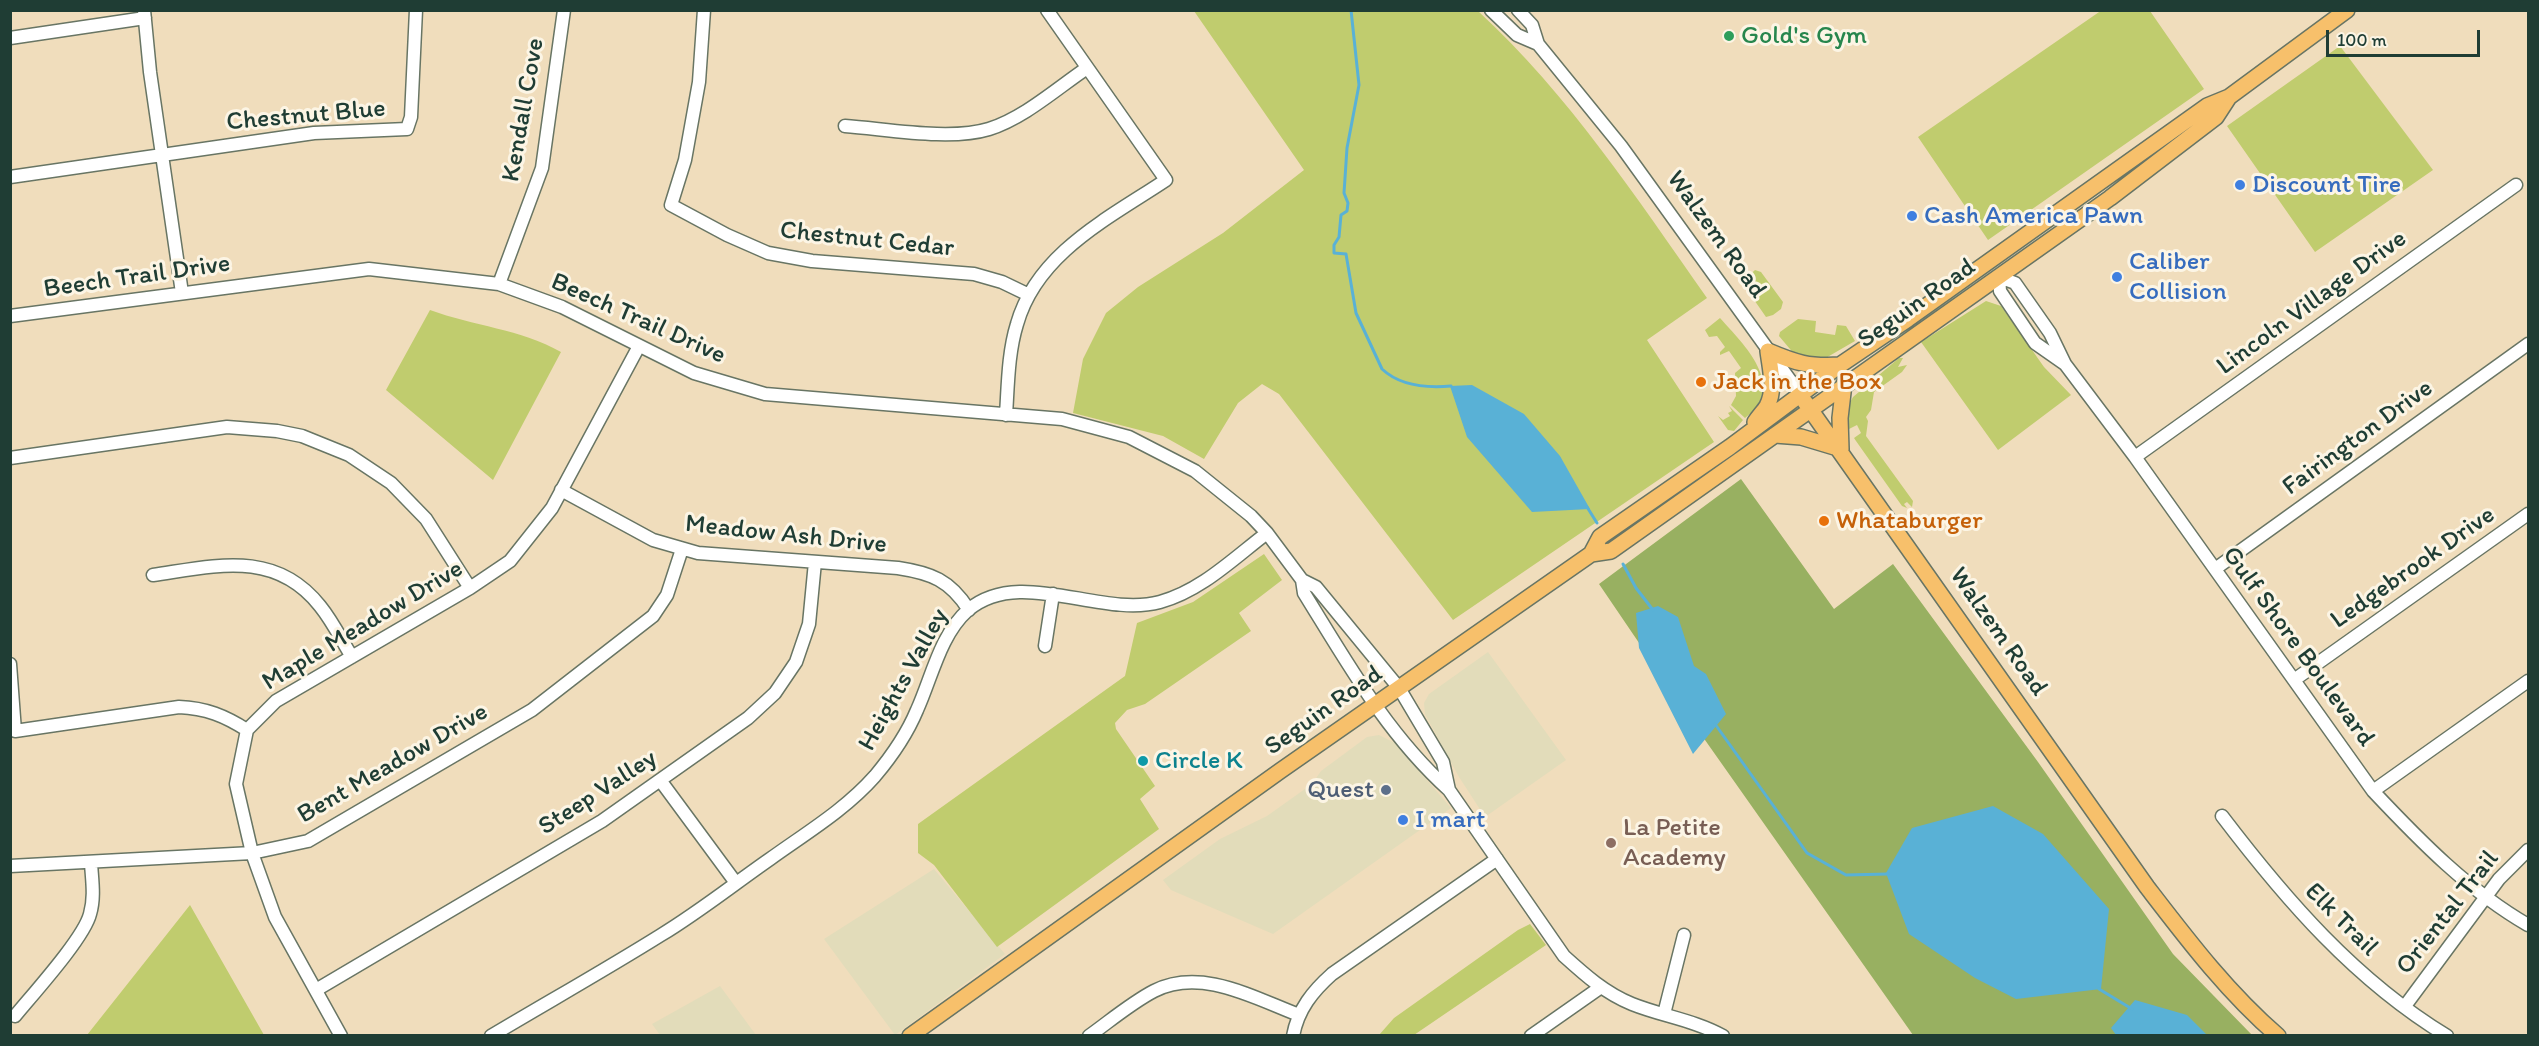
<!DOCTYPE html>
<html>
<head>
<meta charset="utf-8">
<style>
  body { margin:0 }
  #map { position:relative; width:2539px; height:1046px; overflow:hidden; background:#f0ddbc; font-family:Itim,sans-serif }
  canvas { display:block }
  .frame { position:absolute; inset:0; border:12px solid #1f3d34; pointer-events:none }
  .scale { position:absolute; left:2326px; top:30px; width:154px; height:27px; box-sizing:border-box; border:3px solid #1f3d34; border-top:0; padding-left:8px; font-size:18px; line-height:21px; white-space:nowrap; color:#1f3d34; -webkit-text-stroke:4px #fcf5e5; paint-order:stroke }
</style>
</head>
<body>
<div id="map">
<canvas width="2539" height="1046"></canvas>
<div class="frame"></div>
<div class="scale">100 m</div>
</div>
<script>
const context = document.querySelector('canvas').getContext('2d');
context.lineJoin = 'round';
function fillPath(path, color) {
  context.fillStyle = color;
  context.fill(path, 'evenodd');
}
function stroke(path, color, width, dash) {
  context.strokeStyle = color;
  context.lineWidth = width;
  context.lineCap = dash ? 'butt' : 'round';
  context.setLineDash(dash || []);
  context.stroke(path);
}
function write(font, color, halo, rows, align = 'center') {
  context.font = font + ' Itim,sans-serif';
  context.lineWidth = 6;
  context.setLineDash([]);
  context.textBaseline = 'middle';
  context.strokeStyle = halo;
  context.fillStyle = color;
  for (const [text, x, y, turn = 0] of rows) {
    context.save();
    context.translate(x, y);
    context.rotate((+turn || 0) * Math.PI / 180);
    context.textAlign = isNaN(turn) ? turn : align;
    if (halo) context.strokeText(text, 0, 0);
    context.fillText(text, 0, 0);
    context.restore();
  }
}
fillPath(new Path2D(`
  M 1488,652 L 1566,760 L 1485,817 L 1459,777 L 1425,714 L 1424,703 L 1429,694 Z
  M 1379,735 L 1395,743 L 1451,808 L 1273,934 L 1171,890 L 1163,880 L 1220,839 L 1267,816 L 1312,784 L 1321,771 L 1367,737 Z
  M 934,869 L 1005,954 L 895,1035 L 824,939 Z
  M 720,986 L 756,1035 L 660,1035 L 652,1024 Z`), '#e2dcba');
fillPath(new Path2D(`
  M 2102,10 L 2150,11 L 2204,89 L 1988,240 L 1918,137 Z
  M 1194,11 L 1478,11 C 1569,95 1636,197 1707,298 L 1647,340 L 1714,442 L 1453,620 L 1279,394 L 1262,384 L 1238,403 L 1204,459 L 1163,436 L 1073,413 L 1083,359 L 1106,313 L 1138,287 L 1223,233 L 1304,170 Z
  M 2340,46 L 2433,170 L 2315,252 L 2227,126 Z
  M 1755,270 L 1761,272 L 1783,302 L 1781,309 L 1773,315 L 1766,317 L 1743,284 L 1744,280 Z
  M 1986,301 L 2001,306 L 2044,367 L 2071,395 L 1998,450 L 1921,342 Z
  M 430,310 C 473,326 521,329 561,352 L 493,480 L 386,390 Z
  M 1720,318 C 1744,345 1788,386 1745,418 L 1731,405 L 1736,396 L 1735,373 L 1741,368 L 1729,351 L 1720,355 L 1720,352 L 1725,347 L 1717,336 L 1709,337 L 1705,330 Z
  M 1798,319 L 1816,321 L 1815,332 L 1835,335 L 1837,325 L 1846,326 L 1855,341 L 1824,359 L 1795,355 L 1779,336 L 1780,332 Z
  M 1899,358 L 1903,358 L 1898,367 L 1907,365 L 1902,372 L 1874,392 L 1871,410 L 1866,417 L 1868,421 L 1866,436 L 1913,501 L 1912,507 L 1907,502 L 1904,504 L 1907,508 L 1902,506 L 1856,441 L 1854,438 L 1861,433 L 1857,425 L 1849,429 C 1847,417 1847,407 1853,397 Z
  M 1729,406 L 1743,420 L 1734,431 L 1728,430 L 1718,416 L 1723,420 L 1730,416 L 1728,413 L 1732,411 Z
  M 1264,554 L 1282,580 L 1239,613 L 1251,631 L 1145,704 L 1127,710 L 1115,723 L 1116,729 L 1155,786 L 1140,799 L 1159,829 L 997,947 L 934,865 L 918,853 L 918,824 L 1125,676 L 1137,623 L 1193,602 Z
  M 190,905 L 264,1035 L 87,1035 Z
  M 1530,924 L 1546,945 L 1414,1035 L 1379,1035 L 1394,1018 L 1518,930 Z`), '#c0cc6e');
fillPath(new Path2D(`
  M 1741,479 L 1834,609 L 1893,564 L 2038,762 L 2173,954 L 2252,1035 L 1913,1035 L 1705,740 L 1599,584 Z`), '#98b061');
fillPath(new Path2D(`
  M 1472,385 L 1524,414 L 1560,456 L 1590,509 L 1532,512 L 1467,437 L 1450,386 Z
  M 1658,606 L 1678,617 L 1694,666 L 1706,674 L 1726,714 L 1693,754 L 1639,648 L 1636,613 Z
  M 1993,806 L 2043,834 L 2109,909 L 2101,989 L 2016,999 L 1975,978 L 1909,934 L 1886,873 L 1912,828 Z
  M 2135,1000 L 2187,1015 L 2207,1035 L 2116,1035 L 2111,1028 Z`), '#59b1d6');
stroke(new Path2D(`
  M 1351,10 L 1359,85 L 1347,148 L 1344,193 L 1348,203 L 1347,211 L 1341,215 L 1339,237 L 1334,245 L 1334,253 L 1346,254 L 1356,313 L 1382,369 C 1400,386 1428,388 1451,386
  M 1587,507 L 1597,523
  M 1623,564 L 1636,588 L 1653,610
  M 1715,724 L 1807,853 L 1846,875 L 1888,874
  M 2099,989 L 2132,1009`), '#59b1d6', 3);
const minor = new Path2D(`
  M 144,10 L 150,72 L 182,293
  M 704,10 L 699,82 L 685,160 L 671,205 L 727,235 L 768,253 L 812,261 L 974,274 L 1002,282 L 1029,295
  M 1491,10 L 1517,35 L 1538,44
  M 1518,10 L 1532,25 L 1538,44 L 1621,146 L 1800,394
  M 10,38 L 145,18
  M 845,126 C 887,129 950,141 989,129 C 1024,118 1056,89 1087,68
  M 10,177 L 314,133 L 407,129 L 411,117 L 416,10
  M 499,284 L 542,168 L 564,10
  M 10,316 L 369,269 L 499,284 L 562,307 L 694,373 L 765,394 L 1062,419 L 1129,437 L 1195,471 L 1251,516 L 1267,533 L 1302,580 L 1304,593 C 1348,664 1387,734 1449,790 L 1564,956 C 1585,975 1605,993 1632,1004 C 1662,1016 1694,1020 1723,1036
  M 2065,364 L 2035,343 L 2000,291 L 1999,277 L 2015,283 L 2050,333 L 2065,364 L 2135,457 L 2373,791 C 2420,841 2469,891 2528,925
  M 1006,415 C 1008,385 1008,353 1017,324 C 1037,253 1109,218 1166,180 L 1047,10
  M 2135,457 L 2516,185
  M 10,458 L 227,427 L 277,431 L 302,436 L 349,455 L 391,483 L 426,519 L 470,588
  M 561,490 L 653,540 L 698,553 L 898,568 C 931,573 950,580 969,610
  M 2215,569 L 2528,344
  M 153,575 C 215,566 275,549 320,606 C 333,622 342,641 352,657
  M 1302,580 L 1316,587 L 1399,688 L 1443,762 L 1449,790
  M 1045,646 L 1053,594
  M 10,664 L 15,731 L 179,707 C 206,708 225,716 247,730
  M 2294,680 L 2528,514
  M 660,780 L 736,883
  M 2373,791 L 2528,681
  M 2222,816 C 2286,900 2355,980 2447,1036
  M 10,866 L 252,853 L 308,841 L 532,710 L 653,616 L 667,595 L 682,549
  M 316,990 L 602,821 L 748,718 L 775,693 L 796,662 L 809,624 L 815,562
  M 2405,1006 L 2499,879 L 2528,850
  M 1664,1014 L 1684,935
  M 15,1016 C 33,994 84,938 90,914 C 95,897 92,880 91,863
  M 341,1036 L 275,917 L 252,853 L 236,784 L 247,730 L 276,701 L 470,588 L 510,561 L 552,508 L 639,346
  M 491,1036 C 548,1002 605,970 661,935 C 699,912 734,884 770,859 C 806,833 845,810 875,776 C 891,757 907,734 917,710 C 932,677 940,635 968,610 C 1020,566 1100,618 1160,602 C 1201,591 1234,558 1267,533
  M 1089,1036 C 1110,1021 1131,1003 1154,991 C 1201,967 1254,998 1299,1015
  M 1293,1036 C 1298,1009 1313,991 1332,974 L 1497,859
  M 1531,1036 L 1601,987`);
const major = new Path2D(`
  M 1768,351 C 1796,363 1809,367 1840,365
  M 1805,402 L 2147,887 C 2187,939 2227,992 2278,1036
  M 1755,422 C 1759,416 1764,411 1767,406 C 1776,389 1770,368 1768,351
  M 1775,435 L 1801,437 L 1841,449
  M 1841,449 L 1840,418 L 1844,384
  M 1591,554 L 1600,537 L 1730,447 L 1840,365 L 1908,319 L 2207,106 L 2229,97 L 2347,10
  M 910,1036 L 1280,771 L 1591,554 L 1611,551 L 2110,198 L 2216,117 L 2229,97`);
stroke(minor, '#687564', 15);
stroke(major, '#687564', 18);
stroke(minor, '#fff', 12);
stroke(major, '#f7c06b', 15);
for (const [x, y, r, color] of [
  [1729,36,6,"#2e9e5b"],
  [2240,185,6,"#3f7fe0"],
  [1912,216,6,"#3f7fe0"],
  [2117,277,6,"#3f7fe0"],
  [1701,382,6,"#e8710a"],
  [1824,521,6,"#e8710a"],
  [1143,761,6,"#0f9aa8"],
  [1386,790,6,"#5c6f8a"],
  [1403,820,6,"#3f7fe0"],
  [1611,843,6,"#8d6e63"]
]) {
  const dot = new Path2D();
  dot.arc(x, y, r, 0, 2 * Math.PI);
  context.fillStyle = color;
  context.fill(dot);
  stroke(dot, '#fcf5e5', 2);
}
write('26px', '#27864d', '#fcf5e5', [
  ["Gold's Gym",1741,36]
], 'left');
write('26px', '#1f3d34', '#fcf5e5', [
  ["Kendall Cove",524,110,-80],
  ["Chestnut Blue",306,116,-5],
  ["Walzem Road",1716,235,54],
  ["Chestnut Cedar",867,240,6],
  ["Beech Trail Drive",137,277,-8],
  ["Lincoln Village Drive",2312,303,-36],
  ["Seguin Road",1917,304,-35],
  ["Beech Trail Drive",638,319,24],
  ["Fairington Drive",2358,438,-36],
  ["Meadow Ash Drive",786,535,6],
  ["Ledgebrook Drive",2413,568,-35],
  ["Maple Meadow Drive",363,626,-31],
  ["Walzem Road",1998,632,55],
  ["Gulf Shore Boulevard",2298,647,54],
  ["Heights Valley",904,680,-61],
  ["Seguin Road",1324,711,-35],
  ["Bent Meadow Drive",393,764,-30],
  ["Steep Valley",598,793,-33],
  ["Oriental Trail",2448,913,-52],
  ["Elk Trail",2341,920,45]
]);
write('26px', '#366cbe', '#fcf5e5', [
  ["Discount Tire",2252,185],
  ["Cash America Pawn",1924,216],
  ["Caliber",2129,262],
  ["Collision",2129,292],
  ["I mart",1415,820]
], 'left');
write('26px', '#c56008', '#fcf5e5', [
  ["Jack in the Box",1713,382],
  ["Whataburger",1836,521]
], 'left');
write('26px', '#0d838f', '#fcf5e5', [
  ["Circle K",1155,761]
], 'left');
write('26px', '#4e5e75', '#fcf5e5', [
  ["Quest",1374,790]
], 'right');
write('26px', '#785e54', '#fcf5e5', [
  ["La Petite",1623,828],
  ["Academy",1623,858]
], 'left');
</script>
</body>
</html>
